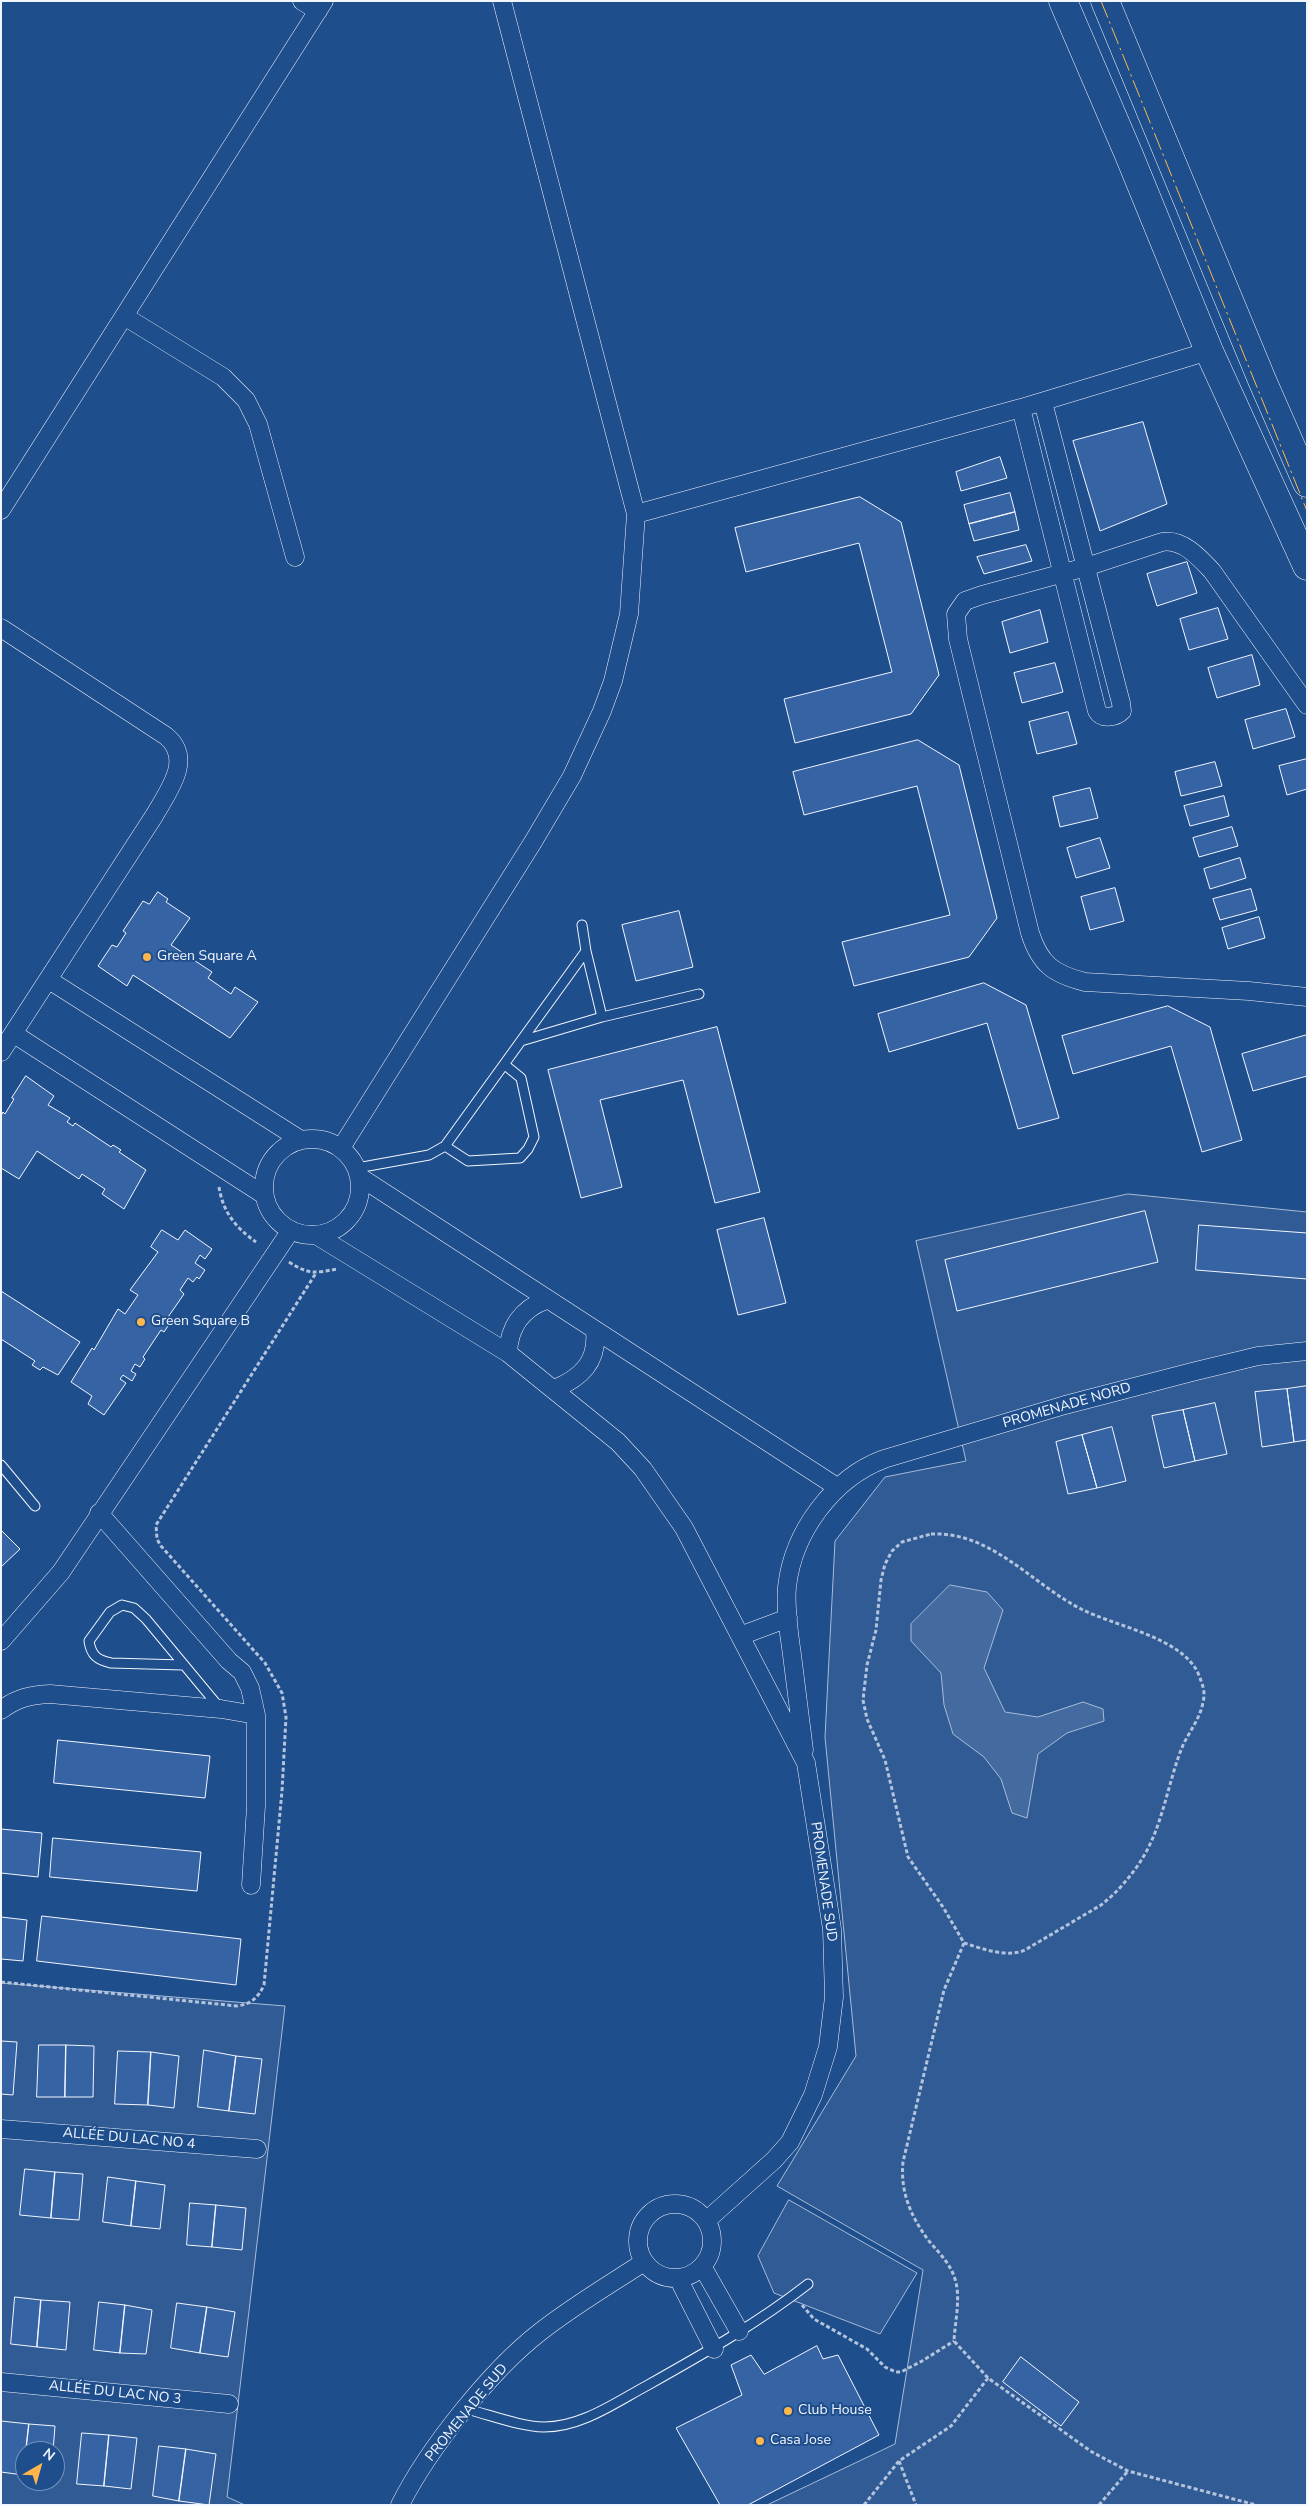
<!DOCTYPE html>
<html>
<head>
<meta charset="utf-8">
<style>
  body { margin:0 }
  #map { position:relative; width:1308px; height:2506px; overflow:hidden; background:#1f4e8c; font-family:"Nunito Sans",sans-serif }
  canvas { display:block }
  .frame { position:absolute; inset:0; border:2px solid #f2f6ff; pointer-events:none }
  .north { position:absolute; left:15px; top:2441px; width:50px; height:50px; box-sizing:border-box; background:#1f4e8c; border:1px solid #7391ba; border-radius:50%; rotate:38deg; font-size:14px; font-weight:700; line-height:20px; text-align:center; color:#f2f6ff }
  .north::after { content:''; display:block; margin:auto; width:18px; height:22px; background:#ffb74d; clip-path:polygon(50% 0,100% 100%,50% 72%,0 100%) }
</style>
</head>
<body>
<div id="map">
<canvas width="1308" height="2506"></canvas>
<div class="frame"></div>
<div class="north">N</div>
</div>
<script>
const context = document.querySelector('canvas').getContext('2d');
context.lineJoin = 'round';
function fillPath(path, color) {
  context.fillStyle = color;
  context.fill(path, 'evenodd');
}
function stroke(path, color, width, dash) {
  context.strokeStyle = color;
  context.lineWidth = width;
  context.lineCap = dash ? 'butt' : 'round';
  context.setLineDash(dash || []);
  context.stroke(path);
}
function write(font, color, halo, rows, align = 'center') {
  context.font = font + ' "Nunito Sans",sans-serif';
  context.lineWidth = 4;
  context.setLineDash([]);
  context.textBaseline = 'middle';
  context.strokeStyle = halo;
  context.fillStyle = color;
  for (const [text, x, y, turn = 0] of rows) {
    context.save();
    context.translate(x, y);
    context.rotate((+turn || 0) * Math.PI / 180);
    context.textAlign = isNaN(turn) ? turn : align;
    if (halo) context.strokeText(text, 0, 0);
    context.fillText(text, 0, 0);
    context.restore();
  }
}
const built = new Path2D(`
  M 1128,1194 L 1307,1212 L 1307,2505 L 767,2505 L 895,2444 L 923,2270 L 777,2186 L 856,2056 L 825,1737 L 835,1541 L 885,1477 L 966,1461 L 916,1241 Z
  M 1,1983 L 285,2006 L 227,2497 L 245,2505 L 1,2505 ZM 25,2451 L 55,2451 L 55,2481 L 25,2481 Z
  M 789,2200 L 917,2273 L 880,2334 L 774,2293 L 758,2256 Z`);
fillPath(built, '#305b95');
stroke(built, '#a8bbd7', 1);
const water = new Path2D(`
  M 950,1585 L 987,1592 L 1003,1610 L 984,1668 L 1005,1712 L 1038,1717 L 1083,1702 L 1103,1709 L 1104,1721 L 1067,1733 L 1038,1754 L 1027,1818 L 1012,1813 L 1001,1779 L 984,1757 L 953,1734 L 944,1705 L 941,1673 L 911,1641 L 911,1624 Z`);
fillPath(water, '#446ba0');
stroke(water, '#a8bbd7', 1);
const building = new Path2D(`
  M 1143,422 L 1167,504 L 1100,531 L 1073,441 Z
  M 1000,457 L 1007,478 L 961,491 L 956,472 Z
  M 1010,493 L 1015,512 L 969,524 L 964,505 Z
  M 860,497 L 901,522 L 939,675 L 911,714 L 795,743 L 784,699 L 892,672 L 859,543 L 746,572 L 735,528 Z
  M 1015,512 L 1019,530 L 974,541 L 969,524 Z
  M 1026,545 L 1032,561 L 984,574 L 977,557 Z
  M 1187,562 L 1197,593 L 1157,606 L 1147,574 Z
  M 1218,608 L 1228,639 L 1189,650 L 1180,619 Z
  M 1040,610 L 1048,642 L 1010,653 L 1002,622 Z
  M 1252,655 L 1260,685 L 1217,698 L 1208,668 Z
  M 1055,663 L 1063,692 L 1022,703 L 1014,673 Z
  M 1286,709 L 1295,737 L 1253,749 L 1245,720 Z
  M 1068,712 L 1077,744 L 1037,754 L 1029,722 Z
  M 918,740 L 959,765 L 997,918 L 969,957 L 854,986 L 842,942 L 950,915 L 917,786 L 804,815 L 793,772 Z
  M 1307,759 L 1307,789 L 1287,795 L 1279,766 Z
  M 1215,762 L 1222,786 L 1181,796 L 1175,772 Z
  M 1090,788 L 1098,818 L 1060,827 L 1053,797 Z
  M 1224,796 L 1229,816 L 1190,826 L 1184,806 Z
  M 1232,827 L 1238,846 L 1199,857 L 1193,838 Z
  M 1100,838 L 1110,868 L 1076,878 L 1067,848 Z
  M 1240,858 L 1246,878 L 1210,889 L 1204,869 Z
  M 1115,888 L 1124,921 L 1090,930 L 1081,897 Z
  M 1251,889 L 1257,910 L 1220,920 L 1213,899 Z
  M 158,892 L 168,899 L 166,902 L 190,918 L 171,945 L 212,972 L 208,978 L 231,994 L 235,987 L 258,1002 L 230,1038 L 133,975 L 127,986 L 98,966 L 112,945 L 117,947 L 126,933 L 123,931 L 143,901 L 149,904 Z
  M 679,911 L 693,967 L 636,981 L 622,925 Z
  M 1259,917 L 1265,938 L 1228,949 L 1222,928 Z
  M 984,983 L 1026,1005 L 1059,1118 L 1018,1129 L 987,1023 L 889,1052 L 878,1014 Z
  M 1168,1006 L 1210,1027 L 1242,1140 L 1202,1152 L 1171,1046 L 1073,1074 L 1062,1036 Z
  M 717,1027 L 760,1192 L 715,1203 L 683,1080 L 600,1100 L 622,1187 L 581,1198 L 548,1070 Z
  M 1307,1035 L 1307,1076 L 1253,1091 L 1242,1054 Z
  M 26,1076 L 54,1096 L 48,1105 L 70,1118 L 67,1122 L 73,1126 L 75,1123 L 111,1147 L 113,1145 L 121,1150 L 119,1152 L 146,1170 L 124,1209 L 102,1194 L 105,1189 L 82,1174 L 79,1179 L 37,1151 L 19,1179 L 1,1168 L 1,1116 L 3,1112 L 5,1114 L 14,1099 L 12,1098 Z
  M 1145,1211 L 1158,1262 L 957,1311 L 945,1260 Z
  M 764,1218 L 786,1303 L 738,1315 L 717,1230 Z
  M 1199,1225 L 1307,1233 L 1307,1279 L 1196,1270 Z
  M 162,1230 L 178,1240 L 185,1230 L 212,1249 L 205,1259 L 200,1255 L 195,1263 L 205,1270 L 199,1279 L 197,1277 L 193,1282 L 188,1278 L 180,1290 L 184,1294 L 166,1320 L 170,1323 L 164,1332 L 161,1330 L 143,1357 L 145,1359 L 140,1367 L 135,1364 L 131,1371 L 136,1374 L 132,1381 L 123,1375 L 120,1379 L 126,1383 L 104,1415 L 88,1404 L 92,1396 L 71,1382 L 92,1348 L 94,1350 L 118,1309 L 125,1314 L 138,1295 L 130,1290 L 158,1252 L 151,1247 Z
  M 1,1291 L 80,1342 L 58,1375 L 43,1367 L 40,1370 L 32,1365 L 35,1361 L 1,1339 Z
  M 1307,1386 L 1307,1440 L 1294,1442 L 1287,1389 Z
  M 1287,1389 L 1294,1442 L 1262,1447 L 1255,1392 Z
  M 1215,1403 L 1227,1454 L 1195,1461 L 1183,1410 Z
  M 1183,1410 L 1195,1461 L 1164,1468 L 1152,1416 Z
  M 1112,1427 L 1126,1481 L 1097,1488 L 1082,1435 Z
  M 1082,1435 L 1097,1488 L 1068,1494 L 1056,1442 Z
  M 1,1530 L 20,1549 L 1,1567 Z
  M 58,1740 L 210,1756 L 205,1798 L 54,1783 Z
  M 1,1829 L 42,1833 L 38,1877 L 1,1873 Z
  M 53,1838 L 201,1852 L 197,1891 L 50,1877 Z
  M 42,1916 L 241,1939 L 236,1985 L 37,1961 Z
  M 1,1917 L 27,1920 L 23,1961 L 1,1959 Z
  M 1,2041 L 17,2042 L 13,2095 L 1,2094 Z
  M 39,2045 L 66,2045 L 65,2097 L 37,2097 Z
  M 66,2045 L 94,2046 L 93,2097 L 65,2097 Z
  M 204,2050 L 236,2056 L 229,2111 L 198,2107 Z
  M 118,2051 L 151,2052 L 148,2105 L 115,2104 Z
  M 151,2052 L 179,2056 L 174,2108 L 148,2105 Z
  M 236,2056 L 262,2059 L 255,2114 L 229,2111 Z
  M 25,2169 L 55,2172 L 51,2218 L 20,2215 Z
  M 55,2172 L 83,2174 L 79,2220 L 51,2218 Z
  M 108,2177 L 136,2181 L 131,2226 L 103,2222 Z
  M 136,2181 L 165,2185 L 160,2229 L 131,2226 Z
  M 190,2203 L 216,2205 L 212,2247 L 187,2245 Z
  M 216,2205 L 246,2208 L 242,2250 L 212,2247 Z
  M 15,2297 L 41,2300 L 37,2347 L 11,2344 Z
  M 41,2300 L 70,2302 L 66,2350 L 37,2347 Z
  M 99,2302 L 125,2305 L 120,2353 L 94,2350 Z
  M 177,2303 L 207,2307 L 200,2353 L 171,2348 Z
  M 125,2305 L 152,2310 L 146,2354 L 120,2353 Z
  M 207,2307 L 235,2312 L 228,2357 L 200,2353 Z
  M 817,2346 L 823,2359 L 838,2355 L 879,2435 L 748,2505 L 720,2505 L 676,2428 L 742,2395 L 731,2365 L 751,2355 L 764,2374 Z
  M 1021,2357 L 1079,2402 L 1061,2426 L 1003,2382 Z
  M 1,2421 L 29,2424 L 23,2475 L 1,2472 Z
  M 29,2424 L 55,2426 L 53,2451 L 26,2451 Z
  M 82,2433 L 109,2435 L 104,2486 L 77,2484 Z
  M 109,2435 L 137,2438 L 131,2489 L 104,2486 Z
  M 159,2446 L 186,2449 L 179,2501 L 153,2496 Z
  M 186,2449 L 216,2454 L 209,2505 L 179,2501 Z`);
fillPath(building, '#3563a3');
stroke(building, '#f2f6ff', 1);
const lane = new Path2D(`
  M 586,951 L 602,1017
  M 521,1041 L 602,1017 L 699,994
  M 445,1146 L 468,1161 L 520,1158 L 528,1149 L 534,1137 L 521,1078 L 505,1065
  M 357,1168 L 429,1155 L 445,1146 L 586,951 L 582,925
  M 1,1465 L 35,1506
  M 183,1665 L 111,1663 C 97,1660 91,1655 89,1641 L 110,1612 L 122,1605 L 134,1608 L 146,1619 L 219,1707
  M 466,2409 C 491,2415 518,2426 544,2427 C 582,2427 616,2402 648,2385 C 703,2354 758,2323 808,2284`);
const street = new Path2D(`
  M 302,1 L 318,11
  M 124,316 L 223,377 L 246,400 L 258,424 L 295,557
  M 1021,408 L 1097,711 C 1102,720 1116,717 1122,711 L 1121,703 L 1043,402
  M 1,510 L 324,1
  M 636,514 L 1021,408 L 1209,351
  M 1,628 L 166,736 C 194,759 168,791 154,816 L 1,1052
  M 1307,705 L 1212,571 C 1200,558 1182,538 1162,542 L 1086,567 L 982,595 L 965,601 L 956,614 L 958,639 L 1030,933 C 1040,964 1053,974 1085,982 L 1249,991 L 1307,997
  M 49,980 L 301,1140
  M 14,1034 L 264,1195
  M264 1187a48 48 0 1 1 96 0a48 48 0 1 1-96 0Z
  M 341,1148 L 533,842 L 572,776 L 602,711 L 613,681 L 629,614 L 636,514 L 502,1
  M 360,1177 L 837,1487
  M 316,1235 L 508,1353 L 618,1442 L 643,1469 L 684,1528 L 806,1763 L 832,1929 L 834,1997 L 828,2047 L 813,2095 L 790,2142 L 774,2160 L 706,2221
  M 508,1353 C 509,1328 521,1309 546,1300
  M 554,1389 C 581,1378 598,1362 595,1331
  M 99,1513 L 229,1661 L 242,1672 L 250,1688 L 256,1715 L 256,1806 L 251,1885
  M 740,1636 L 788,1618
  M 1,1641 L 61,1572 L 291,1230
  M 1,1710 C 17,1698 30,1695 50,1694 L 221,1709 L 256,1715
  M 804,1750 C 800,1718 796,1687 792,1655 C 789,1633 785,1609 787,1587 C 793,1532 833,1478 884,1459 L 1065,1405 L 1192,1372 L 1258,1356 L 1307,1351
  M 1,2129 L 257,2149
  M638 2241a37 37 0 1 1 74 0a37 37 0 1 1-74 0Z
  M 702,2266 L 739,2331
  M 678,2278 L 714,2349
  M 1,2382 L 229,2404
  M 400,2505 C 428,2449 491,2370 540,2332 C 573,2306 609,2285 644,2262`);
const highway = new Path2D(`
  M 1063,1 L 1129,155 L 1209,351 L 1307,566
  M 1105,1 L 1262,380 L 1307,483`);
stroke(lane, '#f2f6ff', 11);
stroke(street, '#f2f6ff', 19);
stroke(highway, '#f2f6ff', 29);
stroke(new Path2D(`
  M 219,1187 C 223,1212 235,1227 256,1242
  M 289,1262 C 309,1275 315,1273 337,1269
  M 931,1534 C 991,1531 1032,1584 1081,1609 C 1114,1626 1181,1637 1198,1673 C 1202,1683 1206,1692 1203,1702 C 1200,1720 1187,1734 1181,1750 C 1168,1784 1163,1822 1145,1854 C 1134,1873 1118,1892 1101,1905 L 1025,1950 C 1007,1958 983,1949 964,1943 L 943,1907 L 908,1857 L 885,1760 L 867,1719 L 863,1700 L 867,1665 L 876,1630 L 881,1580 L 885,1564 L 892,1551 L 902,1542 Z
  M 964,1943 L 944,1990 L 903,2162 C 900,2192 911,2217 929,2241 C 939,2253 950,2263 955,2279 C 961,2298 955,2321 954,2341 L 988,2378 L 1092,2452 L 1128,2471 L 1256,2505
  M 1,1982 L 237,2006 C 251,2004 258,1998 264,1985 L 282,1791 L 286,1717 L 282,1693 L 265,1663 L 161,1546 L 157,1539 L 156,1525 L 316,1273
  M 802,2305 L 814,2319 L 867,2349 L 885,2367 L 896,2372 L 901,2372 L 922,2361 L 954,2341
  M 899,2461 L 916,2505
  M 864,2505 L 899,2461 L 951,2426 L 988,2378
  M 1099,2505 L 1128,2471`), '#b3c4dc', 3, [4, 2.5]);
stroke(lane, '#1f4e8c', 9);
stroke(street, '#1f4e8c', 18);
stroke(highway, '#1f4e8c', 28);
stroke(new Path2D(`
  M 1101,1 L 1307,511`), '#ffb74d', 1, [18, 4, 2.5, 4]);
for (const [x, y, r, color] of [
  [147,957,5,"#ffb74d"],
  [141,1322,5,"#ffb74d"],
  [788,2411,5,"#ffb74d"],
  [760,2441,5,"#ffb74d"]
]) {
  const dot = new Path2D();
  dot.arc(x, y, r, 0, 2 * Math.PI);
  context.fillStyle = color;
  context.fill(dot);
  stroke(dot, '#1f4e8c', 2);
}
write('14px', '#f2f6ff', '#1f4e8c', [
  ["Green Square A",157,957],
  ["Green Square B",151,1322],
  ["Club House",798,2411],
  ["Casa Jose",770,2441]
], 'left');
write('14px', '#f2f6ff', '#1f4e8c', [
  ["PROMENADE NORD",1067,1406,-16],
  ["PROMENADE SUD",823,1882,82],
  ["ALLÉE DU LAC NO 4",129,2139,5],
  ["ALLÉE DU LAC NO 3",115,2393,6],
  ["PROMENADE SUD",467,2413,-51]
]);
</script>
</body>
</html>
